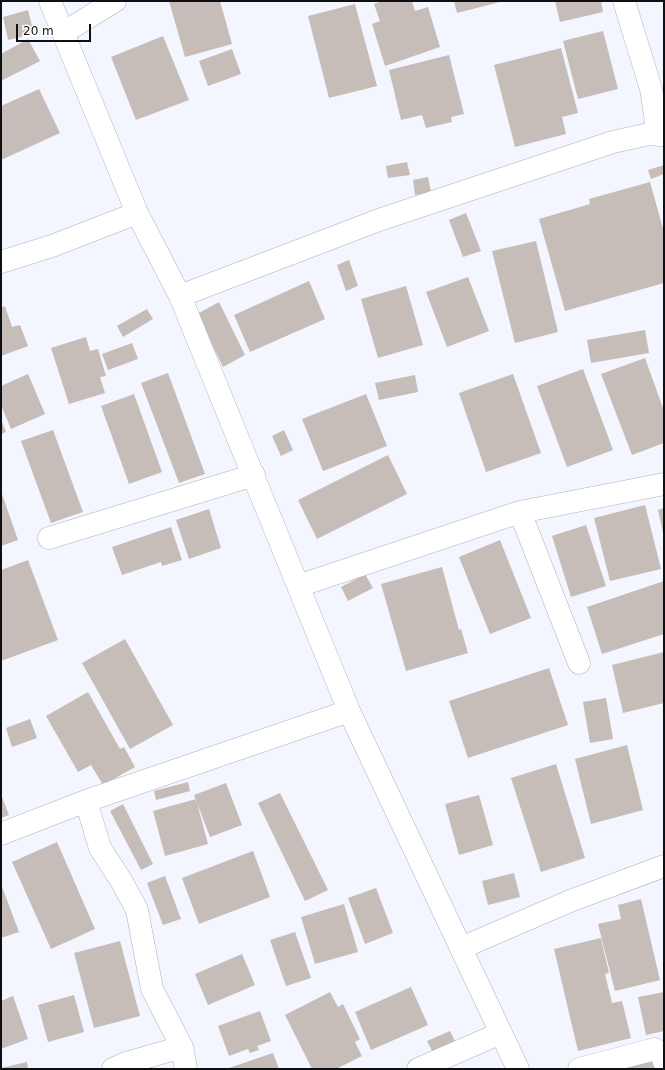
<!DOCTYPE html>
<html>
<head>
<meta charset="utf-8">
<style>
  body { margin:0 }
  #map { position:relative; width:665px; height:1070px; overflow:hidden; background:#f3f6fe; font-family:"DejaVu Sans",sans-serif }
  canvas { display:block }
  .frame { position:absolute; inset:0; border:2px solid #0e0f12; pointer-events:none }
  .scale { position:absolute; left:16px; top:24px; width:75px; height:18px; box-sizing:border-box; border:2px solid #0e0f12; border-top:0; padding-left:5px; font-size:12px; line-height:14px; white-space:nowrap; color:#0e0f12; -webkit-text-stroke:3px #fff; paint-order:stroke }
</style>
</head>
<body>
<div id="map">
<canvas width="665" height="1070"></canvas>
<div class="frame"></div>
<div class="scale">20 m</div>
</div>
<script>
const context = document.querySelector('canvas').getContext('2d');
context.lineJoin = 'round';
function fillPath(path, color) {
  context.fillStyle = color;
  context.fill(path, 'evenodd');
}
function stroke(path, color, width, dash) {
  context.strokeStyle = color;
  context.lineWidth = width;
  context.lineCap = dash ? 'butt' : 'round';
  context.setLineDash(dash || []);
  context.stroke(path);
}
fillPath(new Path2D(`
  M 169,1 L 220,1 L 232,44 L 185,57 Z
  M 382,1 L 412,1 L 415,11 L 428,7 L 440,47 L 385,66 L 372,24 L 380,21 L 374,4 Z
  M 454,1 L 500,1 L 500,2 L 457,13 Z
  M 555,1 L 601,1 L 603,12 L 560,22 Z
  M 355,4 L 377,86 L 329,98 L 308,16 Z
  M 28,10 L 34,34 L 8,40 L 3,17 Z
  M 603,31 L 618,89 L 578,99 L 563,41 Z
  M 163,36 L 189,100 L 136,120 L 111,57 Z
  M 28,39 L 40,61 L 1,81 L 1,54 Z
  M 561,48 L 578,113 L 562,117 L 566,134 L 515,147 L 494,65 Z
  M 232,49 L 241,74 L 208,86 L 199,61 Z
  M 449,55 L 464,114 L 451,117 L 452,122 L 426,128 L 422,115 L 401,120 L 389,70 Z
  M 39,89 L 60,133 L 1,160 L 1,106 Z
  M 407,162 L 410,175 L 388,178 L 386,166 Z
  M 664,165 L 664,174 L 651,179 L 648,170 Z
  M 428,177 L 431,192 L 415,195 L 413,180 Z
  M 650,182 L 664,232 L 664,283 L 565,311 L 539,219 L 590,204 L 589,199 Z
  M 466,213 L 481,251 L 463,257 L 449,220 Z
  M 536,241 L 558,332 L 515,343 L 492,251 Z
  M 349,260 L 358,286 L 346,291 L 337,265 Z
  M 468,277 L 489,331 L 447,347 L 426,292 Z
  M 309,281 L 325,319 L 250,352 L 234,315 Z
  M 406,286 L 423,345 L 378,358 L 361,299 Z
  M 219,302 L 245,355 L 223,367 L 197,314 Z
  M 5,306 L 12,327 L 20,325 L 28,346 L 1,356 L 1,308 Z
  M 147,309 L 153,319 L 123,337 L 117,326 Z
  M 645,330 L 649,353 L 591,363 L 587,340 Z
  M 86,337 L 90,351 L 98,349 L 106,376 L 100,377 L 105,393 L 69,404 L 51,348 Z
  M 132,343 L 138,359 L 108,370 L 102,354 Z
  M 645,358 L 664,411 L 664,443 L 632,455 L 601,374 Z
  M 583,369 L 613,450 L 567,467 L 537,386 Z
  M 168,373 L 205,474 L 179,483 L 141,383 Z
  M 28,374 L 45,414 L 11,429 L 1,405 L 1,386 Z
  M 513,374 L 541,453 L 486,472 L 459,393 Z
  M 415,375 L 418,392 L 379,400 L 375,383 Z
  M 134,394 L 162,472 L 129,484 L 101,406 Z
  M 366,394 L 387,446 L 323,471 L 302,419 Z
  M 1,419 L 6,432 L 1,434 Z
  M 53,430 L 83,512 L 51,523 L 21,441 Z
  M 284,430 L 293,450 L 281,456 L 272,436 Z
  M 388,455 L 407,494 L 317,539 L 298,500 Z
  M 1,491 L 18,540 L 1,546 Z
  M 645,505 L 661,569 L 610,581 L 594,518 Z
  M 664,508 L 664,533 L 663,533 L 658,510 Z
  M 209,509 L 221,548 L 189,559 L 176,520 Z
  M 586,525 L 606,586 L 571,597 L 552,536 Z
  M 171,527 L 182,560 L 162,566 L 161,562 L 122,575 L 112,547 Z
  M 500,540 L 531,618 L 490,634 L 459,557 Z
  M 28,560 L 58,640 L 1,661 L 1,570 Z
  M 442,567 L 459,630 L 461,629 L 468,653 L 406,671 L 381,584 Z
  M 365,574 L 373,588 L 348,601 L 341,587 Z
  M 664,581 L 664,634 L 602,654 L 587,607 Z
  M 125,639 L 173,725 L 130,749 L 82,663 Z
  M 664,652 L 664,703 L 623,713 L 612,665 Z
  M 549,668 L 568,725 L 468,758 L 449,701 Z
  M 88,692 L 120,749 L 124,747 L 135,767 L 103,785 L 91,765 L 78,772 L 46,716 Z
  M 606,698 L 613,739 L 590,743 L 583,702 Z
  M 30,719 L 37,738 L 12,747 L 6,728 Z
  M 627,745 L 643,810 L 591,824 L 575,759 Z
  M 556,764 L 585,858 L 541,872 L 511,778 Z
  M 188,782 L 190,791 L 156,800 L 154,791 Z
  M 226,783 L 242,825 L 210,837 L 194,795 Z
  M 280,793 L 328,890 L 305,901 L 258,803 Z
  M 479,795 L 493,845 L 459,855 L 445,804 Z
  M 1,797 L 2,797 L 9,815 L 1,818 Z
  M 196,799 L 208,844 L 165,856 L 153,811 Z
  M 123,804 L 153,864 L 141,870 L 110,811 Z
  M 57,842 L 95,929 L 51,949 L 12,862 Z
  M 253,851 L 270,897 L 199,924 L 182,878 Z
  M 514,873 L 520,897 L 488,905 L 482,881 Z
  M 165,876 L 181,919 L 163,925 L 147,883 Z
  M 1,884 L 19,932 L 1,938 Z
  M 376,888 L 393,933 L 365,944 L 348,898 Z
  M 641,899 L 660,980 L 615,991 L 598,924 L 621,919 L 618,905 Z
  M 344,904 L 358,952 L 315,964 L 301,917 Z
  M 295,932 L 311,978 L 286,986 L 270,940 Z
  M 601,938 L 609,973 L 605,974 L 612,1003 L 622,1001 L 631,1038 L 578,1051 L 554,949 Z
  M 120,941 L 140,1016 L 94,1028 L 74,953 Z
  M 242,954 L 255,985 L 208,1005 L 195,974 Z
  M 411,987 L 428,1025 L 371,1050 L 355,1012 Z
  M 330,992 L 338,1007 L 343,1004 L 360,1039 L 355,1042 L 362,1056 L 336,1069 L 312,1069 L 285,1015 Z
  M 664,992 L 664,1031 L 646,1035 L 638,997 Z
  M 74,995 L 84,1032 L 48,1042 L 38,1005 Z
  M 13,996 L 28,1039 L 1,1049 L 1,1001 Z
  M 260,1011 L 271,1041 L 257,1046 L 259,1050 L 250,1053 L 248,1049 L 229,1056 L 218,1026 Z
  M 450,1031 L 457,1045 L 434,1055 L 427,1041 Z
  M 273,1053 L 279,1069 L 226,1069 Z
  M 655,1061 L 657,1069 L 618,1069 L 618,1068 Z
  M 27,1062 L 28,1069 L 1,1069 L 1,1068 Z`), '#c6bcb8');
const minor = new Path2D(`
  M 50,1 L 137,213 L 180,296 L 349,711 L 518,1069
  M 624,1 L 651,89 L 658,135
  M 63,33 L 115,1
  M 1,262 L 52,246 L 137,213
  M 180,296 L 379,220 L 613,142 L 649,134 L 664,135
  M 520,512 L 579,663
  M 49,538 L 254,475
  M 298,586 L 520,512 L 664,484
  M 86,801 L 100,848 L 122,882 L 137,910 L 152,989 L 182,1047 L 186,1069
  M 1,834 L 86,801 L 349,711
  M 461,948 L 570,901 L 664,866
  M 113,1069 L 126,1063 L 182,1047
  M 418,1069 L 501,1033
  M 579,1069 L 655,1049 L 661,1053 L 664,1062`);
stroke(minor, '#adb1ba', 23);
stroke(minor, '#fff', 22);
</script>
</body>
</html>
